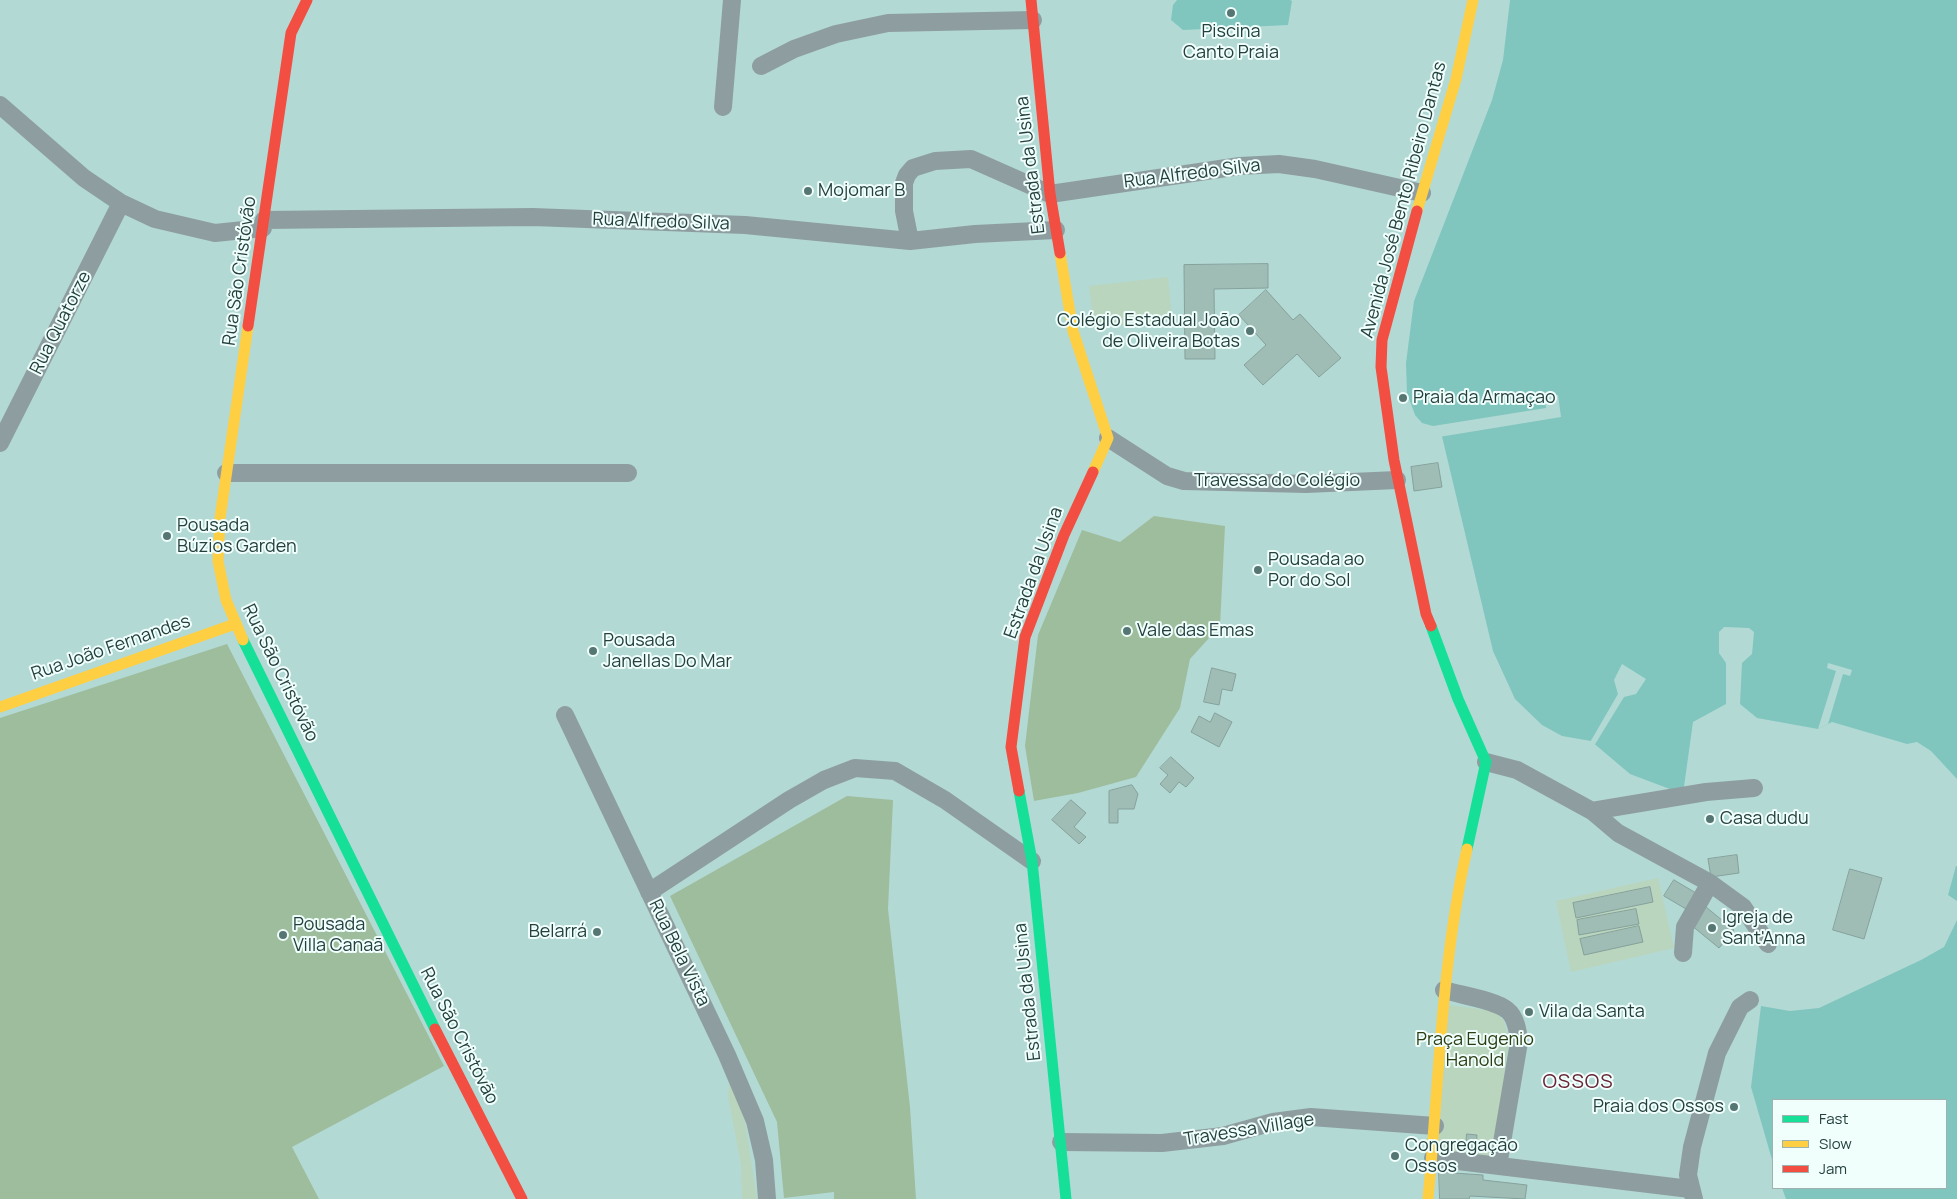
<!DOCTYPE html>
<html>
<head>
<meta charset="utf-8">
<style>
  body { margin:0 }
  #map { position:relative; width:1957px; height:1199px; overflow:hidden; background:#b3d9d5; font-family:Manrope,sans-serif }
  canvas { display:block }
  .legend { position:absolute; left:1772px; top:1099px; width:175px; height:90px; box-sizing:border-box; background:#f0fefc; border:1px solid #9eb2b0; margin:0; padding:6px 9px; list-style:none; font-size:15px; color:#23403d }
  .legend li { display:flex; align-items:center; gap:10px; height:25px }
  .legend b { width:25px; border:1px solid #9eb2b0 }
</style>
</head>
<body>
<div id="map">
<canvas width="1957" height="1199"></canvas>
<ul class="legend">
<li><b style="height:6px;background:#16e098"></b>Fast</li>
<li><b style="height:6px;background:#ffcf43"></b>Slow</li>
<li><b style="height:6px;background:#f24e42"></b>Jam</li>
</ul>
</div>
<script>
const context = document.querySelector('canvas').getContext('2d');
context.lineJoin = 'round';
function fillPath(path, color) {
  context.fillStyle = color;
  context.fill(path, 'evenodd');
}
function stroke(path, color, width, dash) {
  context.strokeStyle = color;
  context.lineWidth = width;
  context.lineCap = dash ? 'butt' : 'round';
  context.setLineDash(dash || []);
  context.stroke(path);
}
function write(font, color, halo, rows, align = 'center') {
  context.font = font + ' Manrope,sans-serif';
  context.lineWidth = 4;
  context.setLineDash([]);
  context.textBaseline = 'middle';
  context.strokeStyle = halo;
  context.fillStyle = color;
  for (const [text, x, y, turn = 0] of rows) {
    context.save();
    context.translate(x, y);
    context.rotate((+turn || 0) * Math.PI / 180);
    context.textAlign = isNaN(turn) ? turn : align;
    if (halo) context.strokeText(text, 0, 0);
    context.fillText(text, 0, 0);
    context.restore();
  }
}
fillPath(new Path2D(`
  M 1168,277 L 1172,320 L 1094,329 L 1089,286 Z
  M 1658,878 L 1674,948 L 1571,972 L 1556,901 Z
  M 1448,1005 L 1495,1011 L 1504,1021 L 1509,1040 L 1493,1160 L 1435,1152 Z
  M 730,1077 L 745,1122 L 757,1199 L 742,1199 L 741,1165 L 728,1096 Z`), '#bad5bd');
fillPath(new Path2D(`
  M 1154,516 L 1225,526 L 1220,626 L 1190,659 L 1180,708 L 1136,777 L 1078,793 L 1034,801 L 1025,746 L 1038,635 L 1082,530 L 1120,542 Z
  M 227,644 L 444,1066 L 292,1147 L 319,1199 L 0,1199 L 0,718 Z
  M 847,796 L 893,800 L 888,909 L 910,1107 L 916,1199 L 834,1199 L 834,1192 L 784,1198 L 777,1122 L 670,896 Z`), '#9ebd9c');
fillPath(new Path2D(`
  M 1177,0 L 1290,0 L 1292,1 L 1288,25 L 1183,30 L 1171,20 L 1173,5 Z
  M 1510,0 L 1957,0 L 1957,779 L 1931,751 L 1917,742 L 1907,744 L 1832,722 L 1818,729 L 1757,718 L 1740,704 L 1726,704 L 1693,722 L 1683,794 L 1630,774 L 1591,741 L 1562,736 L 1542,725 L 1515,699 L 1493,651 L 1440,428 L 1422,423 L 1415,415 L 1407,393 L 1406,363 L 1414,301 L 1492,100 L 1503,60 Z
  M 1956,866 L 1957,866 L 1957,901 L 1948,895 Z
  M 1957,920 L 1957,1199 L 1786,1199 L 1782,1188 L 1946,1188 L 1946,1100 L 1773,1100 L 1773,1163 L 1751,1087 L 1761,1006 L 1790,1011 L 1819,1008 L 1921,960 L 1944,947 Z`), '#80c6bf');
fillPath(new Path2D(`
  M 1558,395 L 1561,417 L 1439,437 L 1437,430 L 1427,427 L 1546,408 L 1545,397 Z
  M 1724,627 L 1749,628 L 1754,632 L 1752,654 L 1742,663 L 1740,704 L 1726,704 L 1726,663 L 1719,653 L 1719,632 Z
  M 1828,663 L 1852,670 L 1850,676 L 1843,674 L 1828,724 L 1818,729 L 1836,671 L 1827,668 Z
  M 1622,664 L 1646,679 L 1636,694 L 1624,697 L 1594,746 L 1589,744 L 1618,694 L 1614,680 Z`), '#b3d9d5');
const building = new Path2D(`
  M 1268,264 L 1268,288 L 1214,289 L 1215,359 L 1185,359 L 1184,265 Z
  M 1266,290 L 1293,320 L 1300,314 L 1341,358 L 1319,377 L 1297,354 L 1263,385 L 1244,365 L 1266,345 L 1239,315 Z
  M 1438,463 L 1442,487 L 1414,491 L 1411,467 Z
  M 1212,668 L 1236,674 L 1232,691 L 1222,689 L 1219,705 L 1204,702 Z
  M 1215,713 L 1232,722 L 1219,747 L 1191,732 L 1199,716 L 1210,722 Z
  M 1171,757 L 1194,778 L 1186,787 L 1179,782 L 1170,793 L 1160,784 L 1168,775 L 1160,768 Z
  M 1132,785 L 1138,794 L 1134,809 L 1118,809 L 1118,823 L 1109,823 L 1109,791 Z
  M 1071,800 L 1086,813 L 1074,827 L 1086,837 L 1079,844 L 1052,820 Z
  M 1737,855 L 1739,873 L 1711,877 L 1708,859 Z
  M 1850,869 L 1882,878 L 1864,939 L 1833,930 Z
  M 1674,880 L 1696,893 L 1686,909 L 1664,896 Z
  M 1650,887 L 1653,902 L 1576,918 L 1573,903 Z
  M 1706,907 L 1734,930 L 1719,948 L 1691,925 Z
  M 1636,909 L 1639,924 L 1579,935 L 1577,920 Z
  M 1639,926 L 1643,942 L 1584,955 L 1580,939 Z
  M 1467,1134 L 1477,1135 L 1476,1148 L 1466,1147 Z
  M 1439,1172 L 1483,1175 L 1483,1180 L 1527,1185 L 1525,1199 L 1470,1196 L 1469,1199 L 1440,1199 Z`);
fillPath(building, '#9fbcb5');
stroke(building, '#85a19b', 1);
stroke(new Path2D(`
  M 761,66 L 794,49 L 836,34 L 888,23 L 1033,20
  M 0,105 L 84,178 L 121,203 L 155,219 L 215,233 L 263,228
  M 723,107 L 732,0
  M 264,220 L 533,217 L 745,225 L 910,241 L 975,234 L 1056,230
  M 910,241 L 904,211 L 904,183 L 907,175 L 913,168 L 935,161 L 971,159 L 1050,194 L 1240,166 L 1279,164 L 1315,169 L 1422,193
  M 1108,438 L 1167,476 L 1184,481 L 1306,484 L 1397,480
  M 0,443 L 121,203
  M 226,473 L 628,473
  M 565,715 L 727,1055 L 755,1121 L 764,1160 L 767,1199
  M 1486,762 L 1517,770 L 1592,811 L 1618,833 L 1710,883 L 1743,907 L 1768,944
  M 1592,811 L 1706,792 L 1754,788
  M 649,892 L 789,800 L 824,780 L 855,768 L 895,771 L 945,800 L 1032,861
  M 1683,953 L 1685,927 L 1710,883
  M 1444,990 C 1460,995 1495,1000 1507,1010 C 1516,1017 1518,1031 1519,1042 L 1498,1166
  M 1061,1142 L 1162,1143 L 1223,1136 L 1273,1122 L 1311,1117 L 1435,1126
  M 1433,1158 L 1690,1189
  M 1694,1199 L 1688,1175 L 1692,1147 L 1717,1053 L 1740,1007 L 1750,1000`), '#8e9ea0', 18);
stroke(new Path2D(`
  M 1431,626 L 1458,699 L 1486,762 L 1467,849
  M 243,640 L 435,1029
  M 1019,791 L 1032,861 L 1066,1199`), '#16e098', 11);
stroke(new Path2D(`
  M 1417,211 L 1456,79 L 1473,0
  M 1060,253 L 1073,331 L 1108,438 L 1093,472
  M 243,640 L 226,600 L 218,561 L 220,518 L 248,326
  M 0,707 L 235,624
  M 1428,1199 C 1439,1082 1441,964 1467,849`), '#ffcf43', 11);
stroke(new Path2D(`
  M 1031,0 L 1050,194 L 1060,253
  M 1417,211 L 1382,340 L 1381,367 L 1394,460 L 1426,614 L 1431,626
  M 248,326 L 291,33 L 307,0
  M 1019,791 L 1011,747 L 1025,637 L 1064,535 L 1093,472
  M 435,1029 L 522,1199`), '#f24e42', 11);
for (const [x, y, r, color] of [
  [1231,13,5,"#557672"],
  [808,191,5,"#557672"],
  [1250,331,5,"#557672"],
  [1403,398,5,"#557672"],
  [167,536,5,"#557672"],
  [1258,570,5,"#557672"],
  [1127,631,5,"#557672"],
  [593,651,5,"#557672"],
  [1710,819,5,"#557672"],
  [1712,928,5,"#557672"],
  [597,932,5,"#557672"],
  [283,935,5,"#557672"],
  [1529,1012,5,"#557672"],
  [1734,1107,5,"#557672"],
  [1395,1156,5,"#557672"]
]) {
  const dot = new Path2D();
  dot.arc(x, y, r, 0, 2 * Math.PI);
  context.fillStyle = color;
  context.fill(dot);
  stroke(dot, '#f0fefc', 2);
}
write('18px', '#23403d', '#f0fefc', [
  ["Piscina",1231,32,"center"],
  ["Canto Praia",1231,53,"center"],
  ["Mojomar B",818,191],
  ["Colégio Estadual João",1240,321,"right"],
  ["de Oliveira Botas",1240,342,"right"],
  ["Praia da Armaçao",1413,398],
  ["Pousada",177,526],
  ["Búzios Garden",177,547],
  ["Pousada ao",1268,560],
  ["Por do Sol",1268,581],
  ["Vale das Emas",1137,631],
  ["Pousada",603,641],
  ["Janellas Do Mar",603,662],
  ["Casa dudu",1720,819],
  ["Igreja de",1722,918],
  ["Sant'Anna",1722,939],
  ["Pousada",293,925],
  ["Villa Canaã",293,946],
  ["Belarrá",587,932,"right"],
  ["Vila da Santa",1539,1012],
  ["Praia dos Ossos",1724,1107,"right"],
  ["Congregação",1405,1146],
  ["Ossos",1405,1167]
], 'left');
write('18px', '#23403d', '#f0fefc', [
  ["Estrada da Usina",1031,165,-97],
  ["Rua Alfredo Silva",1192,174,-7],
  ["Avenida José Bento Ribeiro Dantas",1404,200,-75],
  ["Rua Alfredo Silva",661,222,2],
  ["Rua São Cristóvão",240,271,-82],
  ["Rua Quatorze",61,323,-63],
  ["Travessa do Colégio",1277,481],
  ["Estrada da Usina",1034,573,-70],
  ["Rua João Fernandes",111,648,-19],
  ["Rua São Cristóvão",280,673,64],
  ["Rua Bela Vista",679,953,64],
  ["Estrada da Usina",1028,992,-96],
  ["Rua São Cristóvão",459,1036,63],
  ["Travessa Village",1249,1130,-9]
]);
write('18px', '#2c3c12', '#f0fefc', [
  ["Praça Eugenio",1475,1040],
  ["Hanold",1475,1061]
]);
context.letterSpacing = '1px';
write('20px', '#692436', '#f0fefc', [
  ["OSSOS",1578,1082]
]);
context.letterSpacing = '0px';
</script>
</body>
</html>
